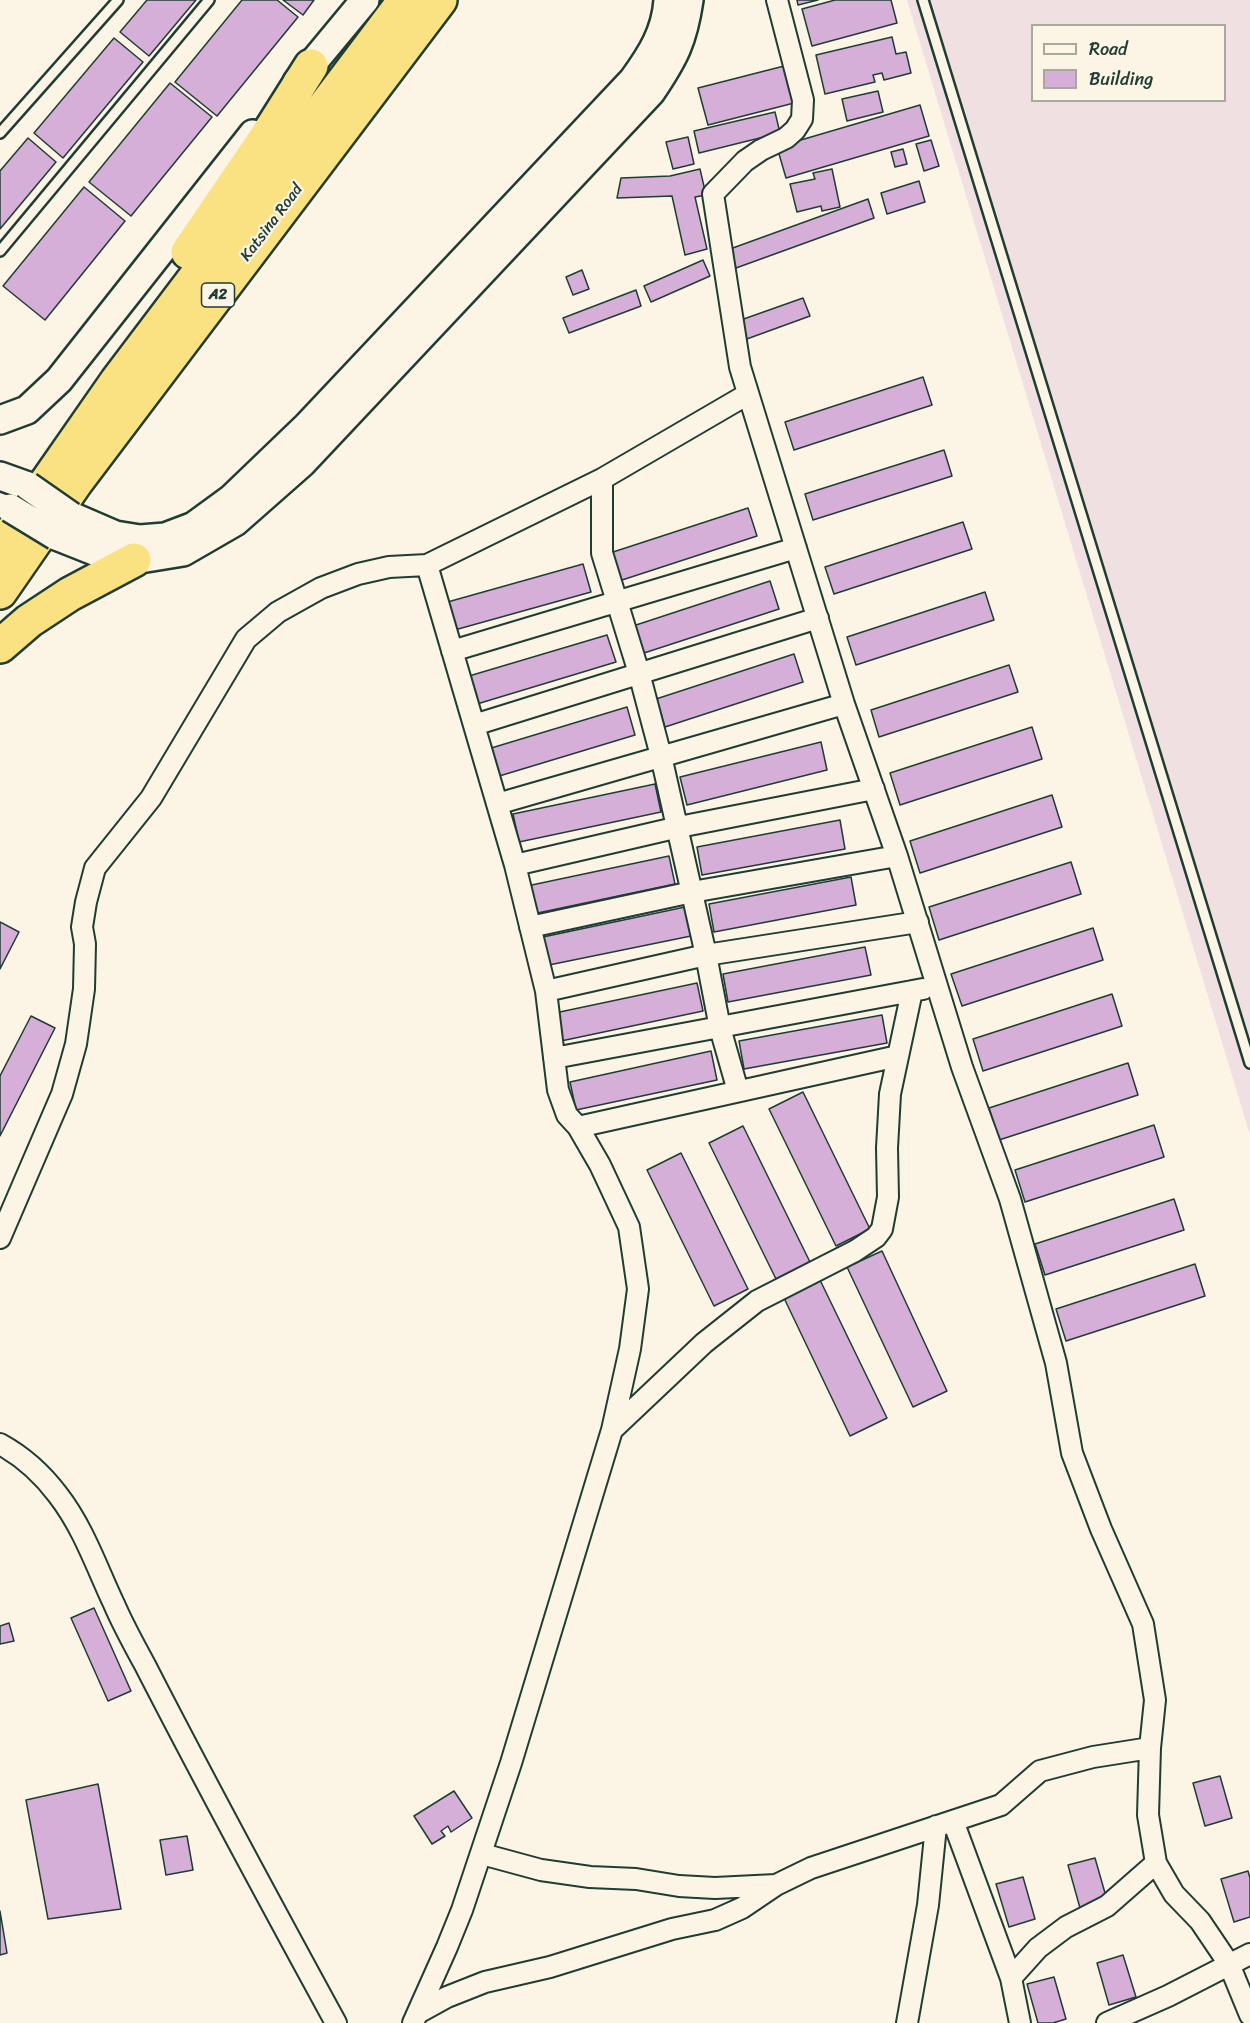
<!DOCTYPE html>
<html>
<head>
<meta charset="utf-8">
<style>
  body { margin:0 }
  #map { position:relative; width:1250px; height:2023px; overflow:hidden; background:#fcf5e5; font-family:Sriracha,sans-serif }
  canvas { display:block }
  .legend { position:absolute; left:1031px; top:24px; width:195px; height:78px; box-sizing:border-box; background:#fcf5e5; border:2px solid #a4ab9e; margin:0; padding:8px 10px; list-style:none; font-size:18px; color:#1f3d34 }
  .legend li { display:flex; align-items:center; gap:12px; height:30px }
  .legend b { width:30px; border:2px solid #a4ab9e }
</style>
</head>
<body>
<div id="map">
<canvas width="1250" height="2023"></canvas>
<ul class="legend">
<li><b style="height:8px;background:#fcf5e5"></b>Road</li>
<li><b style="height:16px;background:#d5afd7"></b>Building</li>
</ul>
</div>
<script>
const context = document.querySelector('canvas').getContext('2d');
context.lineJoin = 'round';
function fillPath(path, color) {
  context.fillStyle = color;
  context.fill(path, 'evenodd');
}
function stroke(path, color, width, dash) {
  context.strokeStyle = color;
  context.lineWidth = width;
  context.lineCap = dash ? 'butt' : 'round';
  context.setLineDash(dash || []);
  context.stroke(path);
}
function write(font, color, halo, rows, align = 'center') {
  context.font = font + ' Sriracha,sans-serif';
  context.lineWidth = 4.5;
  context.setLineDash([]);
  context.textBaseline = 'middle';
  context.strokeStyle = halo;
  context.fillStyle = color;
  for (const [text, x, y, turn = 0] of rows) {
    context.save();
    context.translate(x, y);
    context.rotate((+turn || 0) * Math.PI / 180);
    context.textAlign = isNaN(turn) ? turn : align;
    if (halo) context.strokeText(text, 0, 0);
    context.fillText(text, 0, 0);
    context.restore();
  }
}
fillPath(new Path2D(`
  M 907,0 L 1250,0 L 1250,1135 L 1103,649 ZM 1032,26 L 1224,26 L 1224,100 L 1032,100 Z`), '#f0e0e1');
const building = new Path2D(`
  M 147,0 L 196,0 L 149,56 L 120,32 Z
  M 242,0 L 277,0 L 298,17 L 217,116 L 175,82 Z
  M 283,0 L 314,0 L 303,15 Z
  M 797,0 L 818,0 L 798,5 Z
  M 835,0 L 891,0 L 897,23 L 812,46 L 802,9 Z
  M 892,37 L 896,54 L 906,52 L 911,73 L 884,80 L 882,73 L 873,75 L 875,82 L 825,94 L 816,55 Z
  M 114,38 L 143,62 L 63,158 L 34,133 Z
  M 788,65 L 798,102 L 708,125 L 698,88 Z
  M 170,83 L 212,117 L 131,216 L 89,182 Z
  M 878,91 L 883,112 L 847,121 L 842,99 Z
  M 920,105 L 929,136 L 786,178 L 777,147 Z
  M 775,112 L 780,133 L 699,153 L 694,131 Z
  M 688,137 L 694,164 L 673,169 L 666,142 Z
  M 28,138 L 56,162 L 0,229 L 0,171 Z
  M 931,140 L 939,166 L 924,171 L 916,144 Z
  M 903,149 L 907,164 L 895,167 L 891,152 Z
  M 700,169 L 706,195 L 695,197 L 707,249 L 685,255 L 672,196 L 617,198 L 621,178 L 670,176 Z
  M 832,169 L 840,207 L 822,211 L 821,206 L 797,212 L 790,184 L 815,179 L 813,173 Z
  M 919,181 L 925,202 L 887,214 L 881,193 Z
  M 84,187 L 125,221 L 45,320 L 3,286 Z
  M 868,199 L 874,218 L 736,268 L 730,249 Z
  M 703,260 L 710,276 L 651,302 L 644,286 Z
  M 582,270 L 589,289 L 573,295 L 566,277 Z
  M 636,290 L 641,306 L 569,333 L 563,318 Z
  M 803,298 L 810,316 L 744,340 L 738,321 Z
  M 923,377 L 932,405 L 794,450 L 785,422 Z
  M 944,450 L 952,476 L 813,520 L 805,494 Z
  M 748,508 L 757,536 L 619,581 L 610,553 Z
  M 963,522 L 972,549 L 834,594 L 825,567 Z
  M 583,564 L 591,592 L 451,631 L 444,603 Z
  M 770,581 L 779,609 L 641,654 L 633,626 Z
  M 985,592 L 994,620 L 856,665 L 847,637 Z
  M 607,635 L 616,662 L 477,704 L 469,676 Z
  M 794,654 L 803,682 L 665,727 L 656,699 Z
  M 1009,665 L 1018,692 L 879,737 L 871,710 Z
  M 627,707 L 635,735 L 496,777 L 488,749 Z
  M 1032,727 L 1042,759 L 900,805 L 890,773 Z
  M 821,742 L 827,770 L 687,805 L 680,777 Z
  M 655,784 L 661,812 L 519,842 L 513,814 Z
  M 1052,795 L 1062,827 L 920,873 L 910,841 Z
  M 840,820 L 845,849 L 702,875 L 697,847 Z
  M 669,856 L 675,884 L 533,914 L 527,886 Z
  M 1071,862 L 1081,894 L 939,940 L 929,907 Z
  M 851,877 L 856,905 L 714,932 L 709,904 Z
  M 685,907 L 691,936 L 549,965 L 543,937 Z
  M 0,922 L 19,932 L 0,969 Z
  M 1093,928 L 1103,960 L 962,1006 L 951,974 Z
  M 865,947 L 871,975 L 728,1002 L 723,974 Z
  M 697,983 L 703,1011 L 561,1041 L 555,1013 Z
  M 1112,994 L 1122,1026 L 983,1071 L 973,1039 Z
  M 882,1015 L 887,1043 L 744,1069 L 739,1041 Z
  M 31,1016 L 55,1028 L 0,1136 L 0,1076 Z
  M 711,1051 L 717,1080 L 576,1110 L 570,1082 Z
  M 1128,1063 L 1138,1095 L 999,1140 L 989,1108 Z
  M 803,1092 L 870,1229 L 836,1246 L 769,1109 Z
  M 1154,1125 L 1164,1157 L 1025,1202 L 1015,1170 Z
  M 743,1126 L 810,1262 L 776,1279 L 709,1143 Z
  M 681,1153 L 748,1289 L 714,1306 L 647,1170 Z
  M 1174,1199 L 1184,1230 L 1045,1275 L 1035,1244 Z
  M 882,1251 L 947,1391 L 913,1407 L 847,1267 Z
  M 1195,1264 L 1205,1296 L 1066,1341 L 1056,1309 Z
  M 820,1280 L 887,1418 L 850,1436 L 784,1298 Z
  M 94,1608 L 131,1691 L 108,1701 L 71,1618 Z
  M 9,1623 L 14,1641 L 0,1644 L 0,1626 Z
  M 1220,1776 L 1232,1818 L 1205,1826 L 1193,1783 Z
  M 98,1784 L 121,1909 L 48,1919 L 26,1800 Z
  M 454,1791 L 472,1818 L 451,1832 L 448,1826 L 441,1831 L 445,1836 L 432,1844 L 414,1816 Z
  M 187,1836 L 193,1870 L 166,1875 L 160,1840 Z
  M 1095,1858 L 1107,1900 L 1080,1908 L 1068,1865 Z
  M 1248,1871 L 1250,1878 L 1250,1917 L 1234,1922 L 1221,1879 Z
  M 1023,1877 L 1035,1919 L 1009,1927 L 996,1884 Z
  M 0,1911 L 7,1953 L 0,1955 Z
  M 1123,1955 L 1136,1997 L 1109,2005 L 1097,1963 Z
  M 1054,1977 L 1066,2019 L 1053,2023 L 1038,2023 L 1027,1984 Z`);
fillPath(building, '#d5afd7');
stroke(building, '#1f3d34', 1.5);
const lane = new Path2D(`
  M 923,0 L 1250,1063
  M 0,133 L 118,0
  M 0,251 L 209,0`);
const street = new Path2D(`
  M 777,0 L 803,100 L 802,119 L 795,130 L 786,138 L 761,150 L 745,161 L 713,194 L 740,367 L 844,704 L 897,856 L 962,1067 L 1010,1199 L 1056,1363 L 1072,1453 L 1101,1529 L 1143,1624 L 1155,1700 L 1150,1748 L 1148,1815 L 1156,1863 L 1174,1894 L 1200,1921 L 1229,1964 L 1250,2015
  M 602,479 L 602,553 L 639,673 L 661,756 L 706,955 L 720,1028 L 738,1091
  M 452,651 L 796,548
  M 474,725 L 818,618
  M 497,804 L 844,704
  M 515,865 L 679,827 L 874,789
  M 530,927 L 692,892 L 897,856
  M 546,991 L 706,955 L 918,922
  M 554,1058 L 923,989
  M 578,1127 L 898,1056
  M 0,1238 L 62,1094 L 76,1044 L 84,989 L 85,944 L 82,927 L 86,902 L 95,868 L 151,798 L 246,639 L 278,612 L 321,588 L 358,574 L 389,567 L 427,565 L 602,479 L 748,394
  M 612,1430 L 704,1343 L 757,1301 L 855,1251 L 876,1237 L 882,1229 L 888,1197 L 887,1148 L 890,1094 L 912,991
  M 0,1444 C 22,1456 43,1475 58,1495 C 83,1527 97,1568 114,1604 C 123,1625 134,1645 145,1665 C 207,1786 271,1904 336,2023
  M 953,1821 L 1011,1978 L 1020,2023
  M 482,1854 L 541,1870 L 590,1877 L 636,1879 L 679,1886 L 715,1888 L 776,1885
  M 1011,1978 L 1038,1948 L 1066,1927 L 1107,1906 L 1156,1863
  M 418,2013 L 447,1997 L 485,1982 L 550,1967 L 672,1929 L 715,1920 L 742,1908 L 776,1885 L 811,1868 L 1001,1805 L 1040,1771 L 1093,1757 L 1150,1748
  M 413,2023 L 447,1947 L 462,1910 L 511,1763 L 612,1430 L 630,1349 L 638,1289 L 629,1227 L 600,1165 L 578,1127 L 567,1115 L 558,1090 L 546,991 L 515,865 L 427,565
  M 907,2023 L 928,1905 L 936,1826
  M 1107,2023 L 1168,1996 L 1250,1954`);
const secondary = new Path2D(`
  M 297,82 L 365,0
  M 0,420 L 27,410 L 59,380 L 253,134
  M 0,476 L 28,486
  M 71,516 L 115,535 L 140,539 L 165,537 L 194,526 L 231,499 L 307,426 L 633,80 C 651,55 666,32 668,0
  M 56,536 L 109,557 L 134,560 L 183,552 L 235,522 L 302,463 L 651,92 C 674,58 683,41 689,0`);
const highway = new Path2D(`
  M 188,252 L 265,139 L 311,66
  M 0,549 L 117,381 L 405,0
  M 0,592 L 76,482 L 440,0
  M 0,646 L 29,621 L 70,594 L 134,560`);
stroke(lane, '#1f3d34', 14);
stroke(street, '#1f3d34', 24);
stroke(secondary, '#1f3d34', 32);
stroke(highway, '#1f3d34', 38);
stroke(lane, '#fcf5e5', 9);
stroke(street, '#fcf5e5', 20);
stroke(secondary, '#fcf5e5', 27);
stroke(highway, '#fae181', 33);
const secondaryBridge = new Path2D(`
  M 28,486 L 71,516
  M 10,508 L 56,536`);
stroke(secondaryBridge, '#1f3d34', 32, []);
stroke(secondaryBridge, '#fcf5e5', 27);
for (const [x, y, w] of [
  [218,295,33]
]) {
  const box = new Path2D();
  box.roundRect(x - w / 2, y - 12, w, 24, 4.5);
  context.fillStyle = '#fcf5e5';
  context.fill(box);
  stroke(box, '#1f3d34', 1.5);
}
write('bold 15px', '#1f3d34', null, [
  ["A2",218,295]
]);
write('16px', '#1f3d34', '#fcf5e5', [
  ["Katsina Road",272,223,-53]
]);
</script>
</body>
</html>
